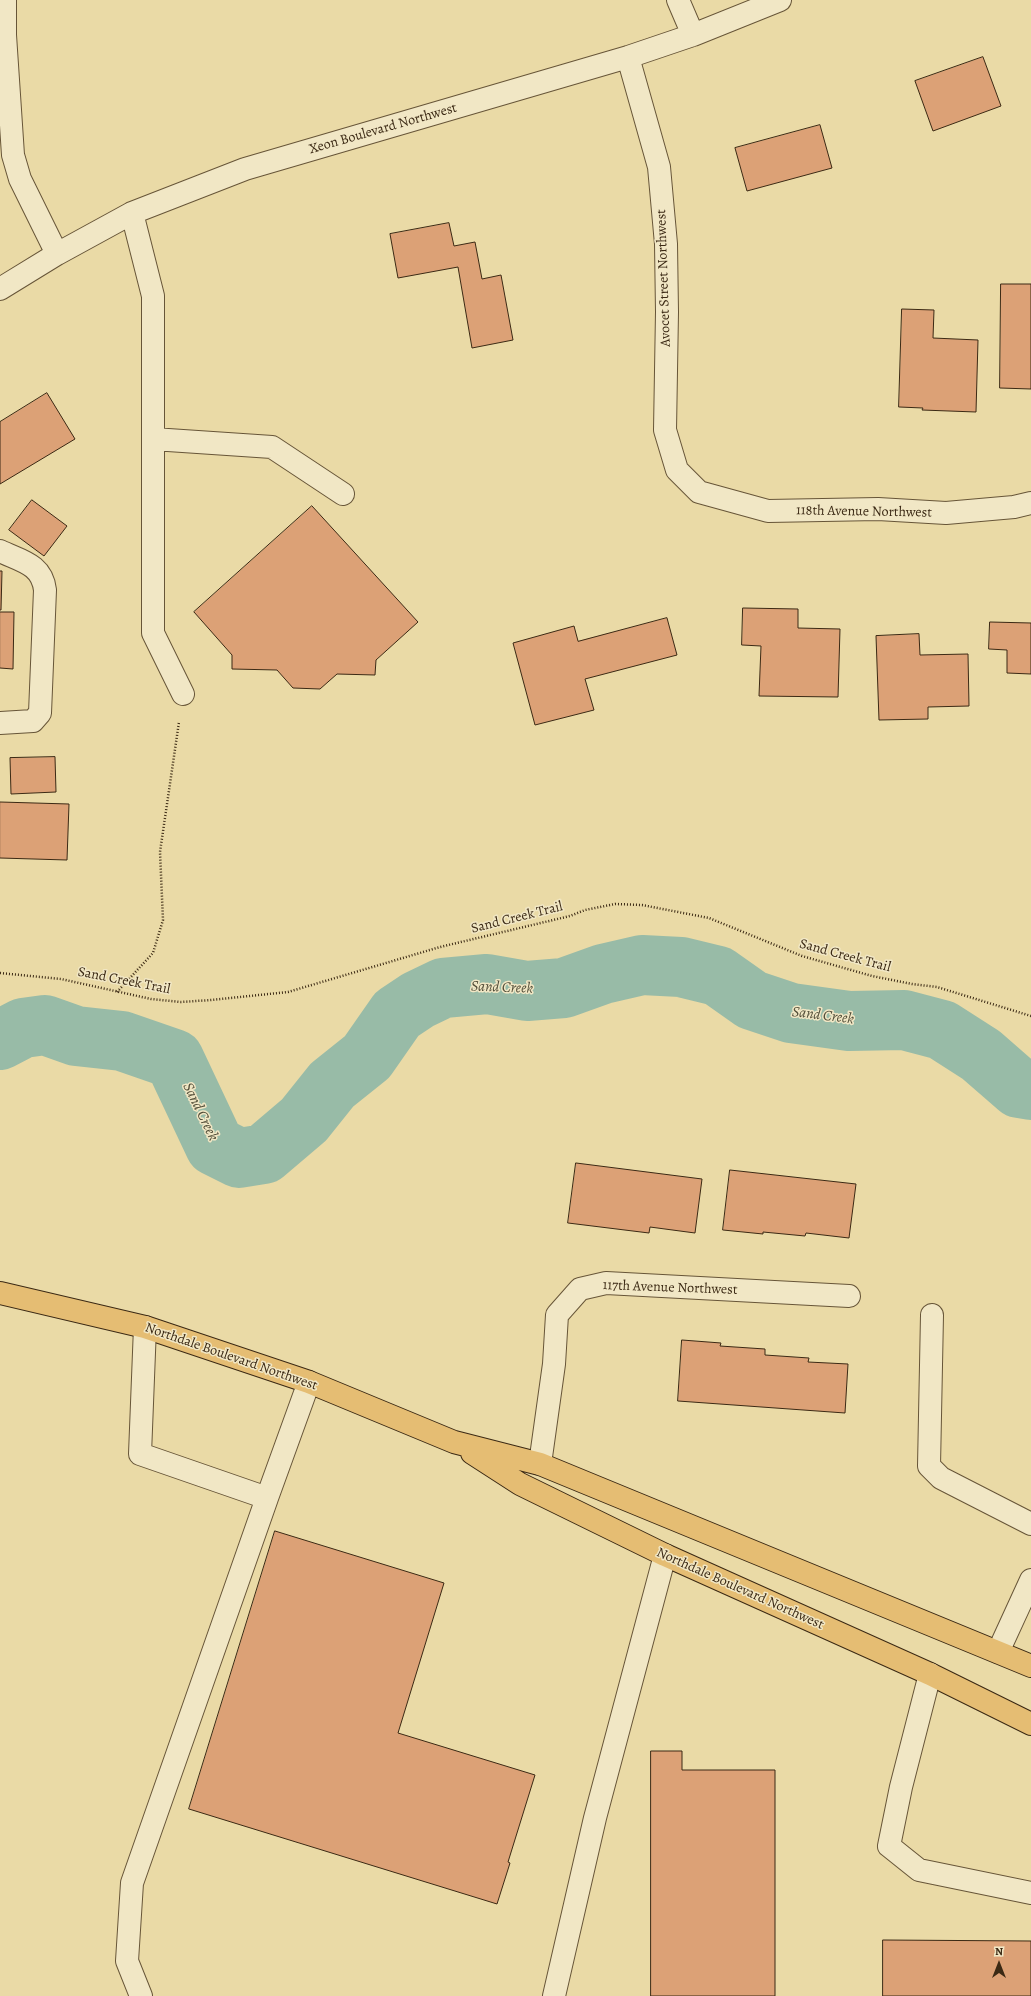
<!DOCTYPE html>
<html>
<head>
<meta charset="utf-8">
<style>
  body { margin:0 }
  #map { position:relative; width:1031px; height:1996px; overflow:hidden; background:#eadaa6; font-family:Alegreya,serif }
  canvas { display:block }
  .north { position:absolute; left:979px; top:1944px; width:40px; height:40px; -webkit-text-stroke:3px #f1e7c5; paint-order:stroke; rotate:0deg; font-size:11px; font-weight:700; line-height:16px; text-align:center; color:#3b2914 }
  .north::after { content:''; display:block; margin:auto; width:14px; height:18px; background:#3b2914; clip-path:polygon(50% 0,100% 100%,50% 72%,0 100%) }
</style>
</head>
<body>
<div id="map">
<canvas width="1031" height="1996"></canvas>
<div class="north">N</div>
</div>
<script>
const context = document.querySelector('canvas').getContext('2d');
context.lineJoin = 'round';
function stroke(path, color, width, dash) {
  context.strokeStyle = color;
  context.lineWidth = width;
  context.lineCap = dash ? 'butt' : 'round';
  context.setLineDash(dash || []);
  context.stroke(path);
}
function fillPath(path, color) {
  context.fillStyle = color;
  context.fill(path, 'evenodd');
}
function write(font, color, halo, rows, align = 'center') {
  context.font = font + ' Alegreya,serif';
  context.lineWidth = 3;
  context.setLineDash([]);
  context.textBaseline = 'middle';
  context.strokeStyle = halo;
  context.fillStyle = color;
  for (const [text, x, y, turn = 0] of rows) {
    context.save();
    context.translate(x, y);
    context.rotate((+turn || 0) * Math.PI / 180);
    context.textAlign = isNaN(turn) ? turn : align;
    if (halo) context.strokeText(text, 0, 0);
    context.fillText(text, 0, 0);
    context.restore();
  }
}
stroke(new Path2D(`
  M 0,1040 L 23,1028 L 45,1025 L 76,1036 L 122,1041 L 174,1059 L 215,1146 L 239,1158 L 264,1154 L 304,1120 L 332,1085 L 367,1057 L 397,1014 L 418,1000 L 443,988 L 487,984 L 527,991 L 564,988 L 603,974 L 642,965 L 681,967 L 718,976 L 752,1000 L 791,1013 L 849,1021 L 904,1020 L 942,1030 L 981,1055 L 1019,1088 L 1031,1090`), '#98bba7', 60);
const building = new Path2D(`
  M 983,57 L 1001,106 L 933,131 L 915,81 Z
  M 820,125 L 832,168 L 747,191 L 735,148 Z
  M 449,223 L 454,246 L 475,242 L 482,279 L 501,275 L 513,340 L 472,348 L 458,267 L 398,278 L 390,234 Z
  M 1001,284 L 1031,284 L 1031,389 L 1000,388 Z
  M 902,309 L 934,310 L 933,338 L 978,340 L 976,412 L 922,410 L 923,408 L 899,407 Z
  M 47,393 L 75,439 L 0,484 L 0,422 Z
  M 32,500 L 67,526 L 44,556 L 9,530 Z
  M 312,506 L 418,622 L 376,660 L 375,675 L 337,674 L 320,689 L 293,688 L 277,670 L 232,669 L 232,655 L 194,612 Z
  M 0,571 L 2,571 L 1,610 L 0,610 Z
  M 743,608 L 798,609 L 798,628 L 840,629 L 838,697 L 759,696 L 761,646 L 742,645 Z
  M 0,612 L 14,612 L 13,669 L 0,668 Z
  M 667,618 L 677,655 L 585,679 L 594,710 L 535,725 L 513,643 L 574,626 L 578,641 Z
  M 990,622 L 1031,623 L 1031,674 L 1007,673 L 1007,650 L 989,649 Z
  M 919,634 L 920,655 L 968,654 L 969,706 L 928,707 L 928,719 L 879,720 L 876,636 Z
  M 55,757 L 56,792 L 11,794 L 10,758 Z
  M 0,802 L 69,804 L 67,860 L 0,858 Z
  M 576,1163 L 702,1179 L 695,1233 L 650,1227 L 649,1233 L 568,1223 Z
  M 730,1170 L 856,1184 L 849,1238 L 806,1233 L 805,1236 L 763,1232 L 763,1234 L 723,1230 Z
  M 682,1340 L 721,1343 L 720,1346 L 765,1349 L 765,1355 L 809,1358 L 808,1362 L 848,1364 L 845,1413 L 678,1401 Z
  M 275,1531 L 444,1583 L 398,1733 L 535,1775 L 508,1862 L 510,1863 L 497,1904 L 189,1809 Z
  M 651,1751 L 682,1751 L 682,1770 L 775,1770 L 775,1996 L 651,1996 Z
  M 883,1940 L 1031,1941 L 1031,1996 L 883,1996 Z`);
fillPath(building, '#dca176');
stroke(building, '#3b2914', 1);
const minor = new Path2D(`
  M 5,0 L 5,35 L 13,155 L 20,179 L 57,254
  M 678,0 L 693,35
  M 628,57 L 659,167 L 666,244 L 667,312 L 665,430 L 677,470 L 699,492 L 768,511 L 878,509 L 946,513 L 1014,507 L 1031,503
  M 132,213 L 153,296 L 153,633 L 183,694
  M 0,289 L 57,254 L 132,213 L 245,169 L 628,57 L 693,35 L 780,0
  M 153,439 L 272,447 L 343,494
  M 0,551 C 21,561 42,564 45,590 L 40,713 L 33,721 L 0,723
  M 932,1315 L 929,1466 L 941,1478 L 1031,1524
  M 145,1327 L 140,1454 L 267,1498 L 309,1382
  M 540,1464 L 554,1364 L 557,1315 L 580,1289 L 606,1283 L 849,1296
  M 998,1652 L 1031,1580
  M 930,1674 L 901,1787 L 889,1846 L 919,1870 L 1031,1893
  M 141,1996 L 127,1961 L 132,1883 L 267,1498
  M 554,1996 L 595,1818 L 665,1555`);
const major = new Path2D(`
  M 0,1293 L 145,1327 L 309,1382 L 454,1442 L 540,1464 L 1031,1666
  M 472,1453 L 520,1484 L 665,1555 L 930,1674 L 1031,1724`);
stroke(minor, '#675538', 24);
stroke(major, '#3b2914', 24);
stroke(new Path2D(`
  M 0,973 L 61,979 L 151,999 L 181,1002 L 211,1000 L 288,992 L 440,947 L 570,916 L 585,910 L 615,904 L 642,905 L 709,918 L 802,956 L 872,976 L 912,984 L 937,987 L 1031,1016
  M 117,992 L 153,953 L 163,920 L 160,852 L 179,722`), '#3b2914', 2.5, [1, 2]);
stroke(minor, '#f1e7c5', 22);
stroke(major, '#e5bd73', 22);
write('14px', '#3b2914', '#f1e7c5', [
  ["Xeon Boulevard Northwest",383,129,-16],
  ["Avocet Street Northwest",664,278,-92],
  ["118th Avenue Northwest",864,512,1],
  ["Sand Creek Trail",517,918,-14],
  ["Sand Creek Trail",845,956,15],
  ["Sand Creek Trail",124,981,11],
  ["117th Avenue Northwest",670,1288,2],
  ["Northdale Boulevard Northwest",231,1357,19],
  ["Northdale Boulevard Northwest",740,1589,24]
]);
write('italic 15px', '#524e39', '#f1e7c5', [
  ["Sand Creek",502,988,2],
  ["Sand Creek",823,1016,7],
  ["Sand Creek",200,1112,64]
]);
</script>
</body>
</html>
